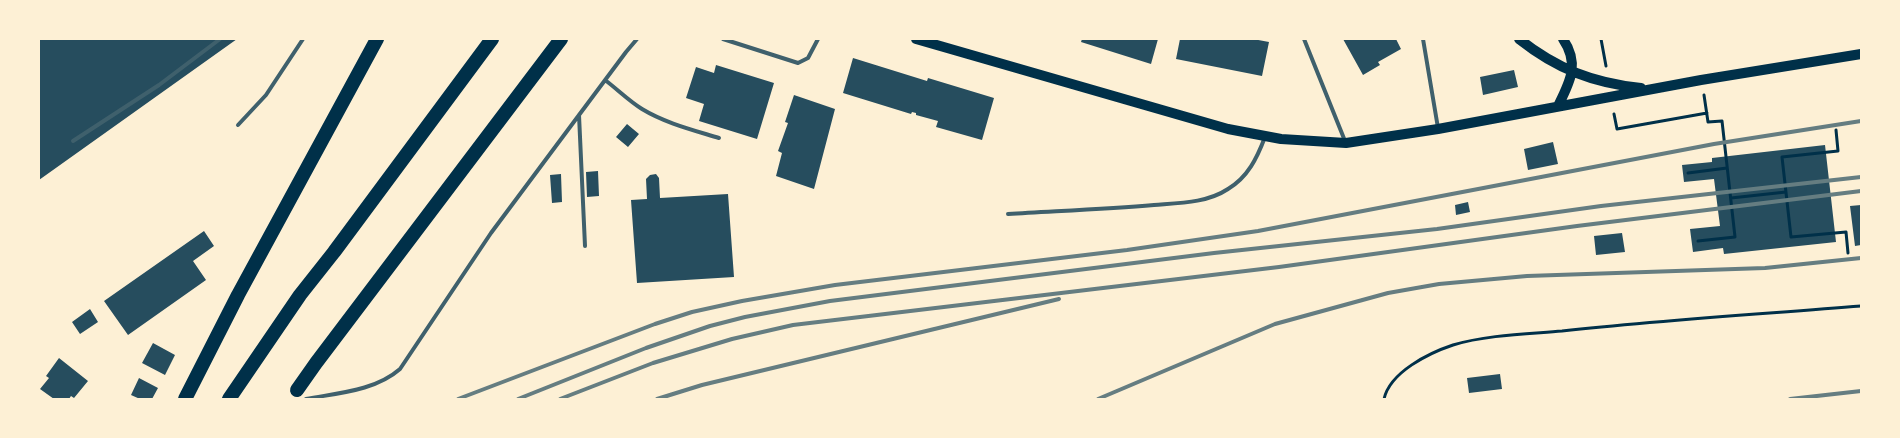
<!DOCTYPE html>
<html>
<head>
<meta charset="utf-8">
<style>
  body { margin:0 }
  #map { position:relative; width:1900px; height:438px; overflow:hidden; background:#fdf0d5; font-family:"Source Serif 4",serif }
  canvas { display:block }
  .frame { position:absolute; inset:0; border:40px solid #fdf0d5; pointer-events:none }
</style>
</head>
<body>
<div id="map">
<canvas width="1900" height="438"></canvas>
<div class="frame"></div>
</div>
<script>
const context = document.querySelector('canvas').getContext('2d');
context.lineJoin = 'round';
function fillPath(path, color) {
  context.fillStyle = color;
  context.fill(path, 'evenodd');
}
function stroke(path, color, width, dash) {
  context.strokeStyle = color;
  context.lineWidth = width;
  context.lineCap = dash ? 'butt' : 'round';
  context.setLineDash(dash || []);
  context.stroke(path);
}
fillPath(new Path2D(`
  M 39,39 L 237,39 L 39,180 Z
  M 1082,39 L 1158,39 L 1151,64 L 1081,42 Z
  M 1180,39 L 1253,39 L 1269,42 L 1262,76 L 1176,59 Z
  M 1343,39 L 1396,39 L 1401,49 L 1378,62 L 1380,65 L 1363,75 Z
  M 853,58 L 927,81 L 928,78 L 994,98 L 982,140 L 936,127 L 938,121 L 916,115 L 916,113 L 912,112 L 911,114 L 843,93 Z
  M 716,65 L 774,83 L 757,139 L 699,121 L 704,104 L 686,98 L 696,67 L 714,73 Z
  M 1514,70 L 1518,87 L 1483,95 L 1480,77 Z
  M 794,95 L 835,109 L 814,189 L 776,176 L 782,153 L 778,151 L 788,123 L 785,122 Z
  M 627,124 L 639,134 L 628,147 L 616,137 Z
  M 1553,142 L 1558,164 L 1528,170 L 1524,149 Z
  M 1825,145 L 1836,242 L 1724,254 L 1723,248 L 1693,252 L 1690,229 L 1720,226 L 1714,179 L 1684,182 L 1682,165 L 1712,162 L 1712,158 Z
  M 598,171 L 599,196 L 587,197 L 586,172 Z
  M 561,174 L 562,202 L 552,203 L 550,175 Z
  M 656,174 L 659,178 L 660,198 L 728,194 L 734,277 L 637,283 L 631,200 L 647,199 L 646,179 L 650,175 Z
  M 1468,202 L 1470,212 L 1456,215 L 1455,205 Z
  M 1861,205 L 1861,245 L 1855,246 L 1850,206 Z
  M 204,231 L 214,246 L 193,261 L 206,280 L 128,335 L 104,301 Z
  M 1622,233 L 1625,252 L 1596,255 L 1594,236 Z
  M 90,309 L 98,322 L 80,334 L 72,322 Z
  M 153,343 L 175,355 L 165,375 L 142,363 Z
  M 59,358 L 88,381 L 74,398 L 71,396 L 69,399 L 54,399 L 40,389 L 49,378 L 46,376 Z
  M 1500,374 L 1502,389 L 1469,393 L 1467,378 Z
  M 139,378 L 158,388 L 152,399 L 140,399 L 131,395 Z`), '#264d5e');
stroke(new Path2D(`
  M 1601,39 L 1606,66
  M 1614,114 L 1617,129 L 1707,113
  M 1836,130 L 1838,151 L 1782,157 L 1791,237 L 1846,232 L 1848,253
  M 1688,173 L 1727,168
  M 1731,198 L 1786,192
  M 1698,241 L 1735,237 L 1722,121 L 1708,122 L 1704,95
  M 1384,399 C 1390,372 1429,353 1453,345 C 1486,335 1527,334 1562,331 C 1661,320 1762,314 1861,306`), '#003049', 3);
stroke(new Path2D(`
  M 723,39 L 798,63 L 808,58 L 818,39
  M 1304,39 L 1345,141
  M 1423,39 L 1438,128
  M 605,80 C 617,89 629,101 642,109 C 665,123 693,130 719,138
  M 579,115 L 585,246
  M 238,125 L 266,95 L 303,39
  M 73,141 L 159,85 L 220,39
  M 1008,214 C 1057,211 1106,209 1154,205 C 1179,203 1207,203 1228,189 C 1248,177 1257,158 1265,137
  M 306,399 C 337,393 375,391 400,369 L 491,233 L 626,52 L 637,39`), '#3f606c', 4);
stroke(new Path2D(`
  M 916,39 L 1228,129 L 1281,139 L 1346,143 L 1438,129 L 1701,80 L 1861,54
  M 1519,39 C 1557,69 1593,83 1641,88
  M 1558,106 C 1570,82 1580,64 1563,39`), '#003049', 10);
stroke(new Path2D(`
  M 297,390 L 316,363 L 561,39
  M 185,399 L 238,295 L 377,39
  M 229,399 L 300,295 L 334,252 L 492,39`), '#003049', 14);
stroke(new Path2D(`
  M 458,399 L 655,324 L 692,312 L 742,301 L 835,285 L 1127,250 L 1258,231 L 1714,144 L 1861,121
  M 518,399 L 646,348 L 710,326 L 745,317 L 830,301 L 1214,253 L 1437,229 L 1601,206 L 1861,177
  M 560,399 L 653,363 L 732,339 L 793,325 L 1279,267 L 1577,226 L 1861,191
  M 657,399 L 702,385 L 1059,299
  M 1098,399 L 1275,324 L 1388,293 L 1439,284 L 1527,276 L 1765,268 L 1861,258
  M 1790,399 L 1861,391`), '#657d81', 4);
</script>
</body>
</html>
